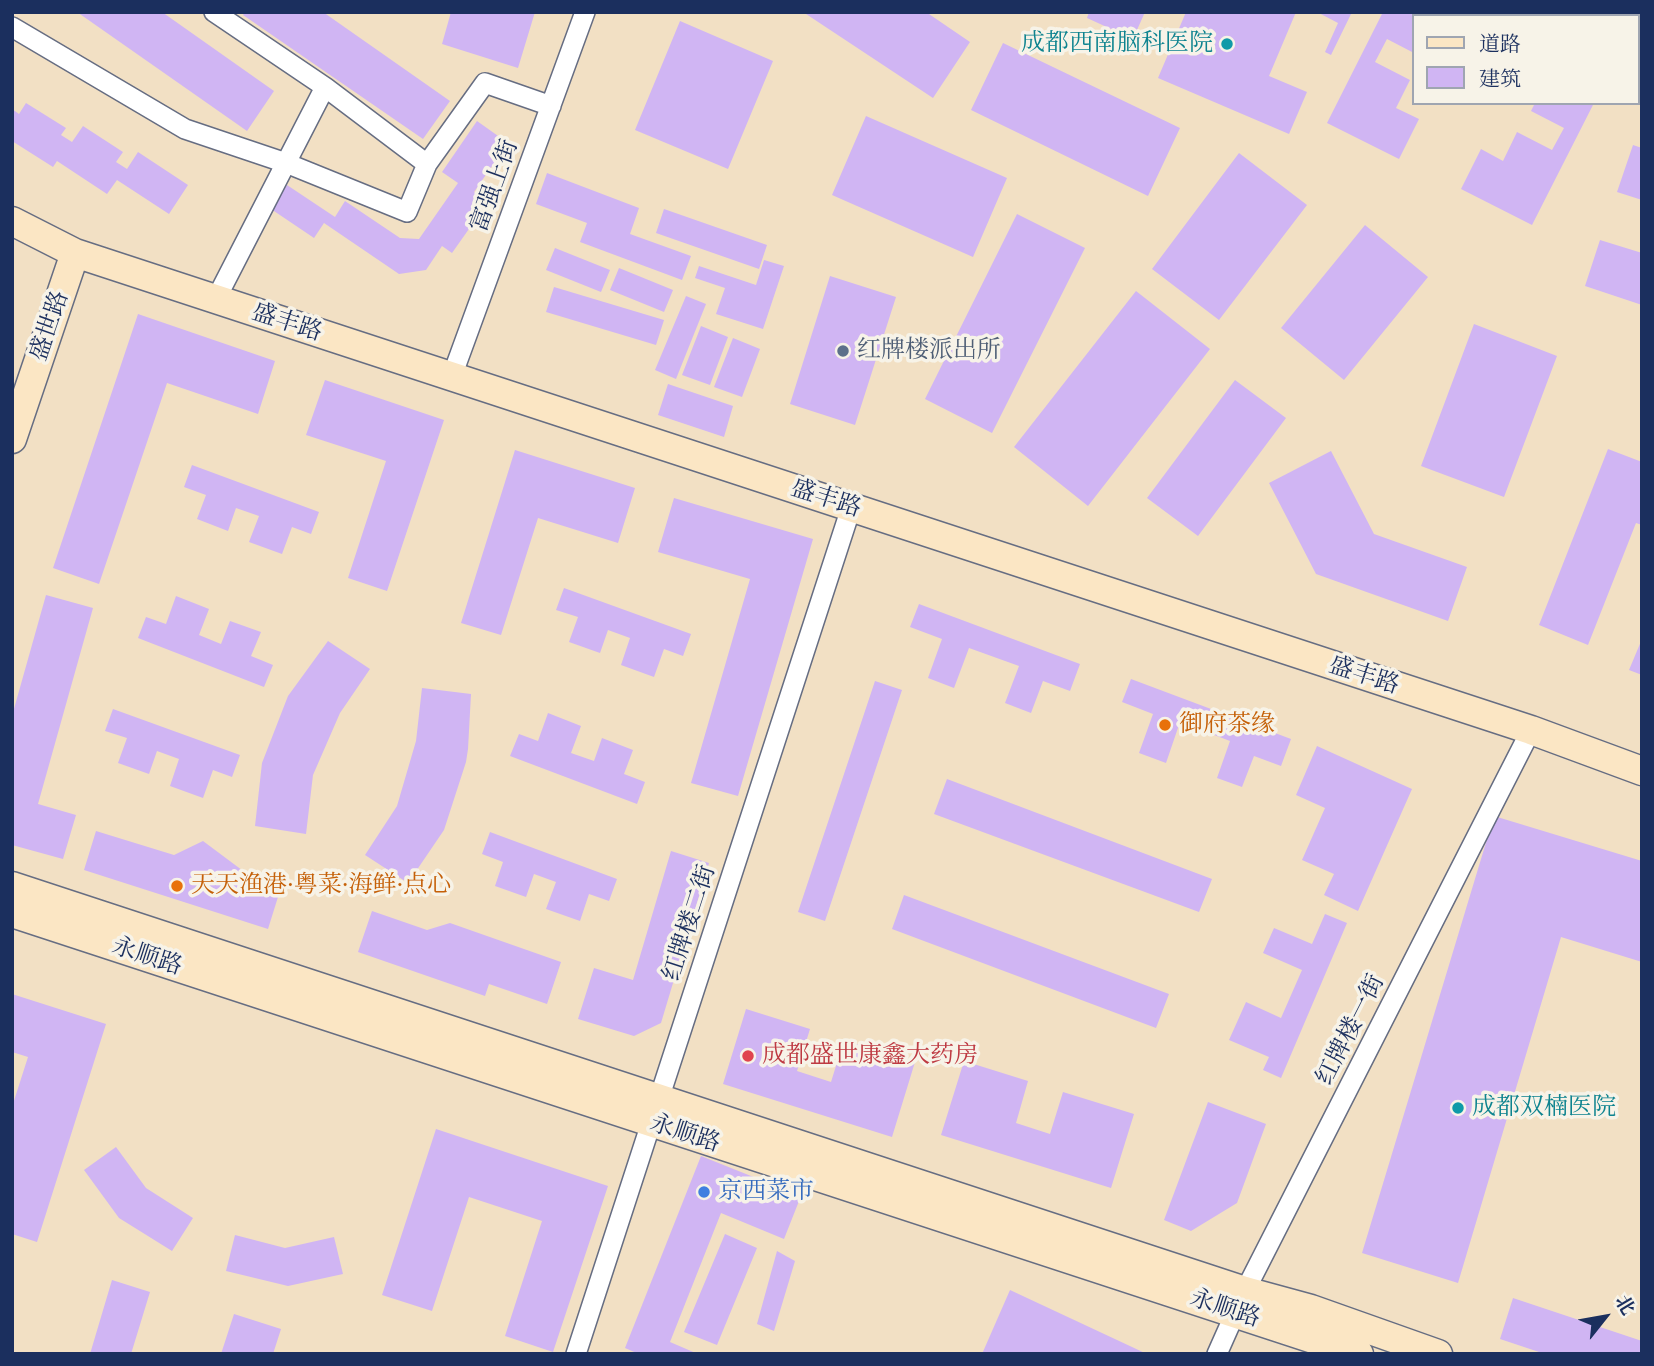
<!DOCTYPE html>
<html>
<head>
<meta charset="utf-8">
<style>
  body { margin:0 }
  #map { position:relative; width:1654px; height:1366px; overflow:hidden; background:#f2e0c4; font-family:"Old Standard TT","Noto Serif SC",serif }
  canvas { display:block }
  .frame { position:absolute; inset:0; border:14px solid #1b2f5e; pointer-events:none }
  .legend { position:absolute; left:1412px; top:14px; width:228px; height:91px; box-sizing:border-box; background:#f7f3e8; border:2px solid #9fa5b1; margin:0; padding:9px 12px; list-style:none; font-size:21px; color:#1b2f5e }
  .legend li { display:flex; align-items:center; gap:14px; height:35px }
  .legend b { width:35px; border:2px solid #9fa5b1 }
  .north { position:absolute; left:1570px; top:1282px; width:70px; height:70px; -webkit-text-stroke:5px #f7f3e8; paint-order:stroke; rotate:59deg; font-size:19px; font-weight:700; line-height:28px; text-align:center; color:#1b2f5e }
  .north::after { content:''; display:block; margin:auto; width:24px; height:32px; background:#1b2f5e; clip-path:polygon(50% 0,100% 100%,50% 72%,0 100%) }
</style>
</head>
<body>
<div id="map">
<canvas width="1654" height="1366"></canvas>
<div class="frame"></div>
<ul class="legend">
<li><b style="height:9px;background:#fbe6c4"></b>道路</li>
<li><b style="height:19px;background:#d0b5f3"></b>建筑</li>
</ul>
<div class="north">北</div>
</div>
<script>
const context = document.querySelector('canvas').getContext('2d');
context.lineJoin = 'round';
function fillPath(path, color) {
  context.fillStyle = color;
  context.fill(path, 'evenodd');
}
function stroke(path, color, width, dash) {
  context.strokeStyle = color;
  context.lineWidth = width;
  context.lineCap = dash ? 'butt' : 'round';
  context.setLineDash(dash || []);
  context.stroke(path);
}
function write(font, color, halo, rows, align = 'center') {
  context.font = font + ' "Old Standard TT","Noto Serif SC",serif';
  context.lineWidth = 7;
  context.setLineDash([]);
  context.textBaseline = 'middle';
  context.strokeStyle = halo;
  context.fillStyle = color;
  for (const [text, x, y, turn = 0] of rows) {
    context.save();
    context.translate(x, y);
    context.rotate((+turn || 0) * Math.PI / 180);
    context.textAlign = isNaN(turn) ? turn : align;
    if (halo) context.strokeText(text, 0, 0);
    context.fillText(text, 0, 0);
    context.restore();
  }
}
fillPath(new Path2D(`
  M 77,12 L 162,12 L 274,91 L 247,131 Z
  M 245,12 L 323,12 L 450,101 L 423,139 L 243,15 Z
  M 451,12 L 535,12 L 518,68 L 442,44 Z
  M 803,12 L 926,12 L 970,42 L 933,98 Z
  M 1089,12 L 1145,12 L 1133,39 L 1087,18 Z
  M 1186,12 L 1296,12 L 1269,76 L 1307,92 L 1289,134 L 1158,78 Z
  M 1317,12 L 1352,12 L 1331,55 L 1325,52 L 1338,23 Z
  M 1383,12 L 1481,12 L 1479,16 L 1414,16 L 1414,53 L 1387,39 L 1375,62 L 1410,80 L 1396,108 L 1419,119 L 1399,159 L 1327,123 Z
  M 680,21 L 773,61 L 728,169 L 635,130 Z
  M 1003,43 L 1180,128 L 1148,196 L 971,110 Z
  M 26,103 L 66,128 L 61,135 L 72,142 L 83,126 L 123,152 L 116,162 L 127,169 L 138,152 L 188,185 L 169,214 L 117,180 L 107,194 L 57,161 L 53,167 L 12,141 L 12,109 L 19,114 Z
  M 1535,103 L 1594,103 L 1532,225 L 1461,189 L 1481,149 L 1503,161 L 1517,132 L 1552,150 L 1564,128 L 1531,111 Z
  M 866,116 L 1007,178 L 973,257 L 832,195 Z
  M 477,121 L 508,143 L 474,192 L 488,202 L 452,253 L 442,246 L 426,270 L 399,274 L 324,223 L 314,238 L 271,209 L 287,185 L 335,217 L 345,201 L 400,238 L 419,239 L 458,183 L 442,172 Z
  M 1633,145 L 1642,148 L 1642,200 L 1617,192 Z
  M 1239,153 L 1307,205 L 1219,320 L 1152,269 Z
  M 547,173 L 639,208 L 630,234 L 691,256 L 682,280 L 580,242 L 587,223 L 536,204 Z
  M 664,209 L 767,245 L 759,269 L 656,233 Z
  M 1017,214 L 1085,248 L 992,433 L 925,399 Z
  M 1365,225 L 1428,277 L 1344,380 L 1281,328 Z
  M 1600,240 L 1642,253 L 1642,305 L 1585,286 Z
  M 555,248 L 610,270 L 601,292 L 546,270 Z
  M 764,260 L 784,266 L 763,329 L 716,314 L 725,288 L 695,278 L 699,266 L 756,285 Z
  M 619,268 L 673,290 L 664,312 L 610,290 Z
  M 830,276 L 896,297 L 855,425 L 790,404 Z
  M 554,287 L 664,320 L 656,345 L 546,312 Z
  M 1136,291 L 1210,349 L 1088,506 L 1014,447 Z
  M 686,296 L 706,304 L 676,379 L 655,370 Z
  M 138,314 L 275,361 L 258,414 L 167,383 L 99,584 L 53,568 Z
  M 1474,324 L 1557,356 L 1504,497 L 1421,466 Z
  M 701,326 L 728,337 L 710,385 L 682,375 Z
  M 733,338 L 760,349 L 742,397 L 714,387 Z
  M 325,380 L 444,420 L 387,591 L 348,578 L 386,461 L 306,435 Z
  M 1235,380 L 1286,418 L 1198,536 L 1147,498 Z
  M 668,384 L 733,406 L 724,437 L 658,415 Z
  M 1608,449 L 1642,462 L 1642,525 L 1636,523 L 1588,645 L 1539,625 Z
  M 515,450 L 635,488 L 618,543 L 538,518 L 501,635 L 461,623 Z
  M 1331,451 L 1374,534 L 1467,567 L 1448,621 L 1316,574 L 1269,483 Z
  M 192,465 L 319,512 L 311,534 L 292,527 L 282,554 L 249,542 L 259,516 L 236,508 L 228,531 L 197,519 L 206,495 L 184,487 Z
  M 674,498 L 813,539 L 738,796 L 691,783 L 750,579 L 658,552 Z
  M 564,588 L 691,634 L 683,656 L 664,649 L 654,677 L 621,665 L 630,638 L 608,630 L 600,653 L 569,642 L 578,617 L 556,610 Z
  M 46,595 L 93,608 L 38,804 L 76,815 L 63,859 L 12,845 L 12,716 Z
  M 176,596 L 209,609 L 199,635 L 221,644 L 230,621 L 261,632 L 251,656 L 273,665 L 264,687 L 138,638 L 146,617 L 166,624 Z
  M 919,604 L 1080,664 L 1070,691 L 1043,681 L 1031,713 L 1005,703 L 1019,666 L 969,648 L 954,688 L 928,678 L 942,639 L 910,627 Z
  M 1642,639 L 1642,675 L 1629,670 Z
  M 328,641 L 370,669 L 340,713 L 313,775 L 306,834 L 255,826 L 262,763 L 288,696 Z
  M 1131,679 L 1291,739 L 1281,766 L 1254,756 L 1242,787 L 1217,778 L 1230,741 L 1180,722 L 1166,763 L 1139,753 L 1153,714 L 1122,702 Z
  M 875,681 L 902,690 L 825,921 L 798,912 Z
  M 422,688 L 471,694 L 468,749 L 466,762 L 444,830 L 408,883 L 365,855 L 397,806 L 416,741 Z
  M 113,709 L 240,755 L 232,777 L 213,770 L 203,798 L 170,786 L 179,759 L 157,751 L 149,774 L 118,763 L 127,738 L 105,731 Z
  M 548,713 L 581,726 L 571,753 L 594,761 L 602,738 L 633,750 L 624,774 L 645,782 L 637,804 L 510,756 L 519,734 L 538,741 Z
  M 1317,746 L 1412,789 L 1358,911 L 1324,895 L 1334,874 L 1302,860 L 1325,808 L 1296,795 Z
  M 947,779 L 1212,879 L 1199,912 L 934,814 Z
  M 1494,816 L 1642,861 L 1642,962 L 1561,937 L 1458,1283 L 1362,1253 Z
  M 96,831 L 174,855 L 203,841 L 278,897 L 268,929 L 84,870 Z
  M 490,832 L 617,879 L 609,901 L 589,894 L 580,921 L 546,909 L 556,882 L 534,874 L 526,897 L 495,886 L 503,862 L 482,854 Z
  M 671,851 L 709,863 L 661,1023 L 634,1036 L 578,1019 L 594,968 L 633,980 Z
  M 904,895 L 1169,994 L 1156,1028 L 892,929 Z
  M 372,911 L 427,930 L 450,923 L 561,962 L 547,1004 L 489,984 L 485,996 L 358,952 Z
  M 1325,914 L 1347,923 L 1281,1078 L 1263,1070 L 1269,1057 L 1229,1040 L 1246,1002 L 1281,1018 L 1302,970 L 1263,953 L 1274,928 L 1312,944 Z
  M 12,994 L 106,1024 L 37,1242 L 12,1234 L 12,1107 L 28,1057 L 12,1052 Z
  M 746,1009 L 810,1029 L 797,1071 L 831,1082 L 844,1040 L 915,1062 L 892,1137 L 723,1084 Z
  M 964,1061 L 1028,1081 L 1016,1123 L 1050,1134 L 1063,1092 L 1134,1114 L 1111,1188 L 941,1135 Z
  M 1208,1102 L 1266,1124 L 1237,1203 L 1191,1231 L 1164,1220 Z
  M 436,1129 L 608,1186 L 553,1352 L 505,1336 L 542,1221 L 469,1197 L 432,1311 L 382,1295 Z
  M 116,1147 L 146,1188 L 193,1218 L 172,1251 L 119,1218 L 84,1170 Z
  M 701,1156 L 801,1196 L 784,1239 L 721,1213 L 670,1342 L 698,1354 L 639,1354 L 625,1348 Z
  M 725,1234 L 757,1248 L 717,1345 L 684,1332 Z
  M 235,1235 L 285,1248 L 334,1237 L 343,1274 L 288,1286 L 226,1271 Z
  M 777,1251 L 795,1261 L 774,1331 L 757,1324 Z
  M 112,1280 L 150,1292 L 131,1354 L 90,1354 Z
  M 1010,1290 L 1147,1354 L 982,1354 Z
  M 1513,1298 L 1642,1341 L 1642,1354 L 1545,1354 L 1500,1339 Z
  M 234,1314 L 281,1329 L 273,1354 L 221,1354 Z`), '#d0b5f3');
const street = new Path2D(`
  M 214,12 L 325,87 L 216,299
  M 12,27 L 185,129 L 286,163 L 407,212 L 427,164 L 325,87
  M 427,164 L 485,83 L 551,106
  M 452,376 L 585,12
  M 576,1354 L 851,508
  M 1217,1354 L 1245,1291 L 1531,730`);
const secondary = new Path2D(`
  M 12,221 L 75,253 L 1531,730 L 1642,771
  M 12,439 L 75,253
  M 12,886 L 1245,1291 L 1311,1309 L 1438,1354
  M 12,913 L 1359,1354`);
stroke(street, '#666d82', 22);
stroke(secondary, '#666d82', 31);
stroke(street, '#fff', 19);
stroke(secondary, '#fbe6c4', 28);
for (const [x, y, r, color] of [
  [1227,44,7,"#0f9aa8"],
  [843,351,7,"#5c6f8a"],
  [1165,725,7,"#e8710a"],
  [177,886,7,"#e8710a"],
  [748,1056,7,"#e0444e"],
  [1458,1108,7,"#0f9aa8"],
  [704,1192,7,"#3f7fe0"]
]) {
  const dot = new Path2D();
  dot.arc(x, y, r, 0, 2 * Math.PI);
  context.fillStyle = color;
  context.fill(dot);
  stroke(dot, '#f7f3e8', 2.5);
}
write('24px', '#0d838f', '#f7f3e8', [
  ["成都西南脑科医院",1213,44],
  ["成都双楠医院",1472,1108,"left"]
], 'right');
write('24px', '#1b2f5e', '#f7f3e8', [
  ["富强上街",495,186,-70],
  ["盛丰路",287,323,18],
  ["盛世路",50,326,-71],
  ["盛丰路",826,499,18],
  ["盛丰路",1364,676,18],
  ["红牌楼二街",690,923,-72],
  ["永顺路",147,957,18],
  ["红牌楼一街",1351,1030,-63],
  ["永顺路",685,1134,18],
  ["永顺路",1225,1309,18]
]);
write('24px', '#4e5e75', '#f7f3e8', [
  ["红牌楼派出所",857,351]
], 'left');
write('24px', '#c56008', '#f7f3e8', [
  ["御府茶缘",1179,725],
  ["天天渔港·粤菜·海鲜·点心",191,886]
], 'left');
write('24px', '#be3a42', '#f7f3e8', [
  ["成都盛世康鑫大药房",762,1056]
], 'left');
write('24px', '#366cbe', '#f7f3e8', [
  ["京西菜市",718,1192]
], 'left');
</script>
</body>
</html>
